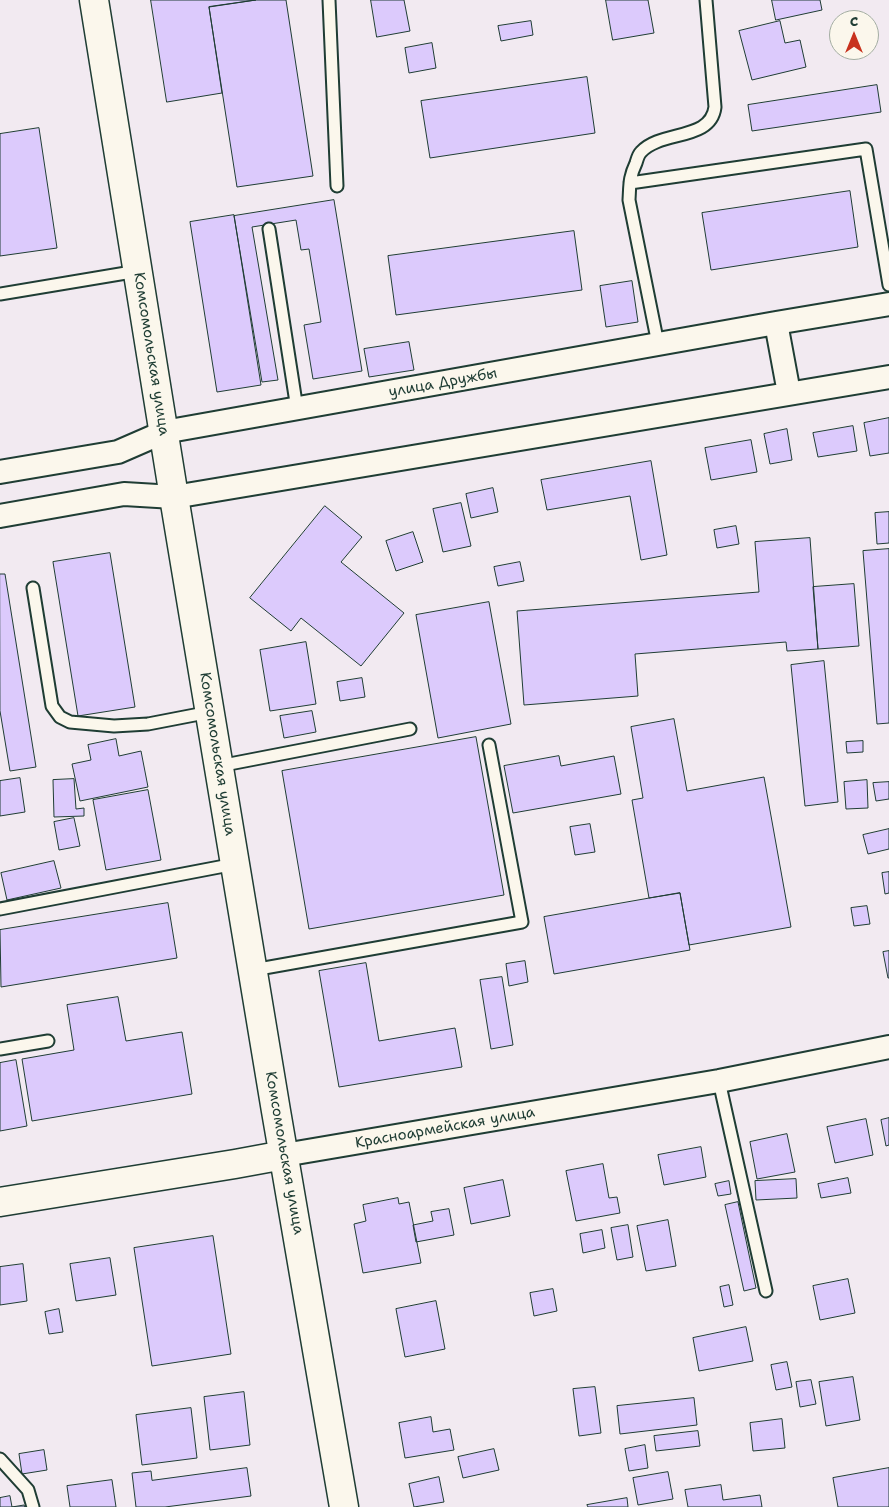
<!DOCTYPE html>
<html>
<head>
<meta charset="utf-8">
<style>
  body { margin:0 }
  #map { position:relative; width:889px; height:1507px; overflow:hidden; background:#f2eaf1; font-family:"Shantell Sans",sans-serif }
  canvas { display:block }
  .north { position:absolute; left:829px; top:10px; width:50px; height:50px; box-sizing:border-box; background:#fbf7ec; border:1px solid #a3ada2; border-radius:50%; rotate:0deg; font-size:14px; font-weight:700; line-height:20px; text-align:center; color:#1f3d34 }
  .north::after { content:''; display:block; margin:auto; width:18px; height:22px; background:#c8321e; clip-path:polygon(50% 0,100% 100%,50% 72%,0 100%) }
</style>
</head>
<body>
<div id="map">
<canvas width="889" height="1507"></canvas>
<div class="north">С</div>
</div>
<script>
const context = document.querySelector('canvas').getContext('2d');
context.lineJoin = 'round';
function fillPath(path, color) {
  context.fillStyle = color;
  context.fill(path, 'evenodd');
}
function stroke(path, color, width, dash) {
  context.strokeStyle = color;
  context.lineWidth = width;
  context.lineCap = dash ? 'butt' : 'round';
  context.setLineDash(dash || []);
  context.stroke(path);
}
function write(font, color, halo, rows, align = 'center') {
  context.font = font + ' "Shantell Sans",sans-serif';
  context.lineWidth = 4;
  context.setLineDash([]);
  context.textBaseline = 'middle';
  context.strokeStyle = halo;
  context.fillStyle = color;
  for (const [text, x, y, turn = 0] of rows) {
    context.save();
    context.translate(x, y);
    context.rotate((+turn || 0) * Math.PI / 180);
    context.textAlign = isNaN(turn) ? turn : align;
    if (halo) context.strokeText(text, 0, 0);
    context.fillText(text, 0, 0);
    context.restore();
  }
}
const building = new Path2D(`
  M 151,0 L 256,0 L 209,7 L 222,93 L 167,102 Z
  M 256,0 L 286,0 L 313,176 L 237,187 L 209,7 Z
  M 371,0 L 404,0 L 410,31 L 377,37 Z
  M 606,0 L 648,0 L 654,33 L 613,40 Z
  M 772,0 L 820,0 L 822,10 L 776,20 Z
  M 531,21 L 533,35 L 501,41 L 498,26 Z
  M 780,21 L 785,43 L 800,40 L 806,67 L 752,80 L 739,31 Z
  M 432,43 L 436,68 L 409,73 L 405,48 Z
  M 587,77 L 595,133 L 430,158 L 421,101 Z
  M 877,85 L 881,112 L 752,131 L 748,105 Z
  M 39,128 L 57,248 L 0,256 L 0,134 Z
  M 850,191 L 858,247 L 711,270 L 702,213 Z
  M 334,200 L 362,371 L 313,379 L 304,325 L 321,322 L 309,249 L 301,250 L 296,220 L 252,227 L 278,380 L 262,382 L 234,216 Z
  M 234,215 L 261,385 L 217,392 L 190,222 Z
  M 574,231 L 582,290 L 396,315 L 388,256 Z
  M 632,281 L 638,322 L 606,327 L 600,286 Z
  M 409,342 L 414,370 L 369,377 L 364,349 Z
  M 889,418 L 889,453 L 870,456 L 864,423 Z
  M 853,426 L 857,451 L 818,457 L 813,433 Z
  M 787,429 L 792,460 L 770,464 L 764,434 Z
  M 751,440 L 757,472 L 711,480 L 705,448 Z
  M 651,461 L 667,555 L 641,560 L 630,496 L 547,510 L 541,480 Z
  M 493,488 L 498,512 L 471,518 L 466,494 Z
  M 461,503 L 471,546 L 443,552 L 433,509 Z
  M 325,506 L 362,537 L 341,562 L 404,613 L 361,666 L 301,618 L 291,631 L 250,598 Z
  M 889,512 L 889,543 L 877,544 L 875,513 Z
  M 736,526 L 739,544 L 717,548 L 714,530 Z
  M 413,532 L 423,562 L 396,571 L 386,541 Z
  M 810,538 L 818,649 L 787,651 L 786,642 L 635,654 L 638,696 L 524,705 L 517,611 L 759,592 L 755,542 Z
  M 889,549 L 889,723 L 877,724 L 863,551 Z
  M 110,553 L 135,707 L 78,716 L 53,562 Z
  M 520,562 L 524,581 L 498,586 L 494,567 Z
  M 0,574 L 5,574 L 36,767 L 10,771 L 0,711 Z
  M 854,584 L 859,646 L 818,649 L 813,587 Z
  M 489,602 L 511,724 L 438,738 L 416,615 Z
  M 306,642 L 316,704 L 270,711 L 260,650 Z
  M 824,661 L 838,802 L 805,806 L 791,665 Z
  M 362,678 L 365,697 L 340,701 L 337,682 Z
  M 312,711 L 316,732 L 284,738 L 280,716 Z
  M 674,719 L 687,791 L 764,777 L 791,927 L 689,945 L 680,893 L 649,898 L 632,800 L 643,798 L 631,727 Z
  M 476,737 L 504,895 L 309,929 L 282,771 Z
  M 116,739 L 119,756 L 141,751 L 148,787 L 80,801 L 72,764 L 91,760 L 88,745 Z
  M 863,741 L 863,752 L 847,753 L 846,742 Z
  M 559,756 L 561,766 L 614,756 L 621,794 L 513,813 L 504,766 Z
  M 20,778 L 25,812 L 0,816 L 0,781 Z
  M 74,779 L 76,809 L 84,808 L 84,816 L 54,817 L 53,780 Z
  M 867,780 L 868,808 L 846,809 L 844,782 Z
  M 889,782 L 889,799 L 876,801 L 873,783 Z
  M 148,790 L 161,860 L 106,870 L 93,800 Z
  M 74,818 L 80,846 L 59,850 L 54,822 Z
  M 590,824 L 595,852 L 575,855 L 570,827 Z
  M 889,829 L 889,849 L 868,854 L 863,835 Z
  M 54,861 L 61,888 L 7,900 L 1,873 Z
  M 889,872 L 889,893 L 885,894 L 882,873 Z
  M 680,893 L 690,950 L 554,974 L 544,917 Z
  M 168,903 L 177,958 L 1,987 L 0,930 Z
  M 867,906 L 870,924 L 854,926 L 851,908 Z
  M 889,951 L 889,978 L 888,978 L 883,952 Z
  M 525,961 L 528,982 L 509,986 L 506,964 Z
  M 366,963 L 379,1041 L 455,1028 L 462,1067 L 339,1087 L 319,971 Z
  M 502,977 L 513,1045 L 491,1049 L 480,980 Z
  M 118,997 L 126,1041 L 182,1032 L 192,1094 L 32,1121 L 22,1059 L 74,1050 L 67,1005 Z
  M 16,1060 L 27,1126 L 0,1131 L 0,1063 Z
  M 889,1118 L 889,1145 L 886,1146 L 881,1120 Z
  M 866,1119 L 873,1155 L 835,1163 L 827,1127 Z
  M 787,1134 L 795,1172 L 757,1179 L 750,1142 Z
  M 701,1147 L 706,1177 L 664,1185 L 658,1155 Z
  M 603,1164 L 609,1198 L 617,1197 L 620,1213 L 576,1221 L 566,1171 Z
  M 848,1178 L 851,1193 L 821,1198 L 818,1184 Z
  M 796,1179 L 797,1198 L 756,1200 L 755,1181 Z
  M 503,1180 L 510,1216 L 471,1224 L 464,1188 Z
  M 729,1181 L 731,1194 L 718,1196 L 715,1184 Z
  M 398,1198 L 399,1204 L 409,1202 L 421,1263 L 363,1273 L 354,1224 L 366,1221 L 363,1205 Z
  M 738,1202 L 756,1288 L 744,1291 L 725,1205 Z
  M 449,1209 L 454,1235 L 416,1242 L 413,1225 L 433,1221 L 431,1212 Z
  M 668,1220 L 676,1266 L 646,1271 L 637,1226 Z
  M 628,1225 L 633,1257 L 617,1260 L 611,1228 Z
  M 602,1230 L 605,1248 L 583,1253 L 580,1234 Z
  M 213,1236 L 231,1354 L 152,1366 L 134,1248 Z
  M 110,1258 L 116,1295 L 76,1301 L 70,1264 Z
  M 23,1264 L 27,1301 L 0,1305 L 0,1267 Z
  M 848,1279 L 855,1313 L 820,1320 L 813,1286 Z
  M 729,1285 L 733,1305 L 724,1307 L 720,1287 Z
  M 553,1289 L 557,1311 L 534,1316 L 530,1293 Z
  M 436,1301 L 445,1349 L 405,1357 L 396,1309 Z
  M 59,1309 L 63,1332 L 49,1334 L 45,1312 Z
  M 746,1327 L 753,1361 L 699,1371 L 693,1338 Z
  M 787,1362 L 792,1387 L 776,1390 L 771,1365 Z
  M 853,1377 L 860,1420 L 826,1426 L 819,1382 Z
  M 811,1380 L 816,1404 L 800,1407 L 796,1382 Z
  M 595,1387 L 601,1433 L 579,1436 L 573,1389 Z
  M 244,1392 L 250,1445 L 210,1450 L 204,1397 Z
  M 694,1398 L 697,1425 L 620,1434 L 617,1406 Z
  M 191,1408 L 197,1458 L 142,1465 L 136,1415 Z
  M 431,1417 L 433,1432 L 450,1429 L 454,1450 L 405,1458 L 399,1423 Z
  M 782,1419 L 785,1448 L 753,1451 L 750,1423 Z
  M 698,1431 L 700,1446 L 656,1451 L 654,1436 Z
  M 645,1445 L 648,1468 L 629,1471 L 625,1449 Z
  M 494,1449 L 499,1470 L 463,1478 L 458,1457 Z
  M 44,1450 L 47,1470 L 22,1474 L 19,1454 Z
  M 247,1468 L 251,1496 L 165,1507 L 136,1507 L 132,1473 L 151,1471 L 152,1480 Z
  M 889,1468 L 889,1507 L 838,1507 L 833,1478 Z
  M 668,1472 L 673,1499 L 638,1505 L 633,1478 Z
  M 439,1477 L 444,1502 L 414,1507 L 409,1484 Z
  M 112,1480 L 116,1507 L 70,1507 L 67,1486 Z
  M 721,1485 L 723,1500 L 760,1495 L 762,1507 L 688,1507 L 685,1490 Z
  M 10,1496 L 12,1507 L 24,1505 L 25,1507 L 0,1507 L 0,1498 Z
  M 627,1498 L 628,1507 L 588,1507 L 587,1505 Z`);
fillPath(building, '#dccafc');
stroke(building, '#1f3d34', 1);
const lane = new Path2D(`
  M 329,0 L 337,186
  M 630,183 L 866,149 L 889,285
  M 269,229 L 297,409
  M 0,294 L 138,271
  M 658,344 L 629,200 C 630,184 629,178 636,163 C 637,160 638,155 641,152 C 661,130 711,141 715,107 L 706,0
  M 33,588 L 52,706 L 60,717 L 70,722 L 114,726 L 148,724 L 210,712
  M 219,766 L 410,729
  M 0,909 L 235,864
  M 253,970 L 522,922 L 489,745
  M 0,1049 L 48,1041
  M 719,1081 L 766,1291
  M 0,1459 L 28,1490 L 33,1507`);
const street = new Path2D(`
  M 776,323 L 789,393
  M 0,472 L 118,452 L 164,432 L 776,323 L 889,304
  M 0,516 L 124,494 L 174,497 L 889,377
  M 284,1155 L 719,1081 L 889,1047`);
const secondary = new Path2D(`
  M 94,0 L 174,497 L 276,1111 L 344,1507
  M 0,1202 L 235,1164 L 284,1155`);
stroke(lane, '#1f3d34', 15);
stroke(street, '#1f3d34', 26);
stroke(secondary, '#1f3d34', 31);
stroke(lane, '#fbf7ec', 11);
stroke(street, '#fbf7ec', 22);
stroke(secondary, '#fbf7ec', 28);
write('15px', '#1f3d34', '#fbf7ec', [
  ["Комсомольская улица",151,354,81],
  ["улица Дружбы",443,383,-10],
  ["Комсомольская улица",217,754,81],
  ["Красноармейская улица",445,1128,-10],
  ["Комсомольская улица",284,1153,80]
]);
</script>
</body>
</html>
